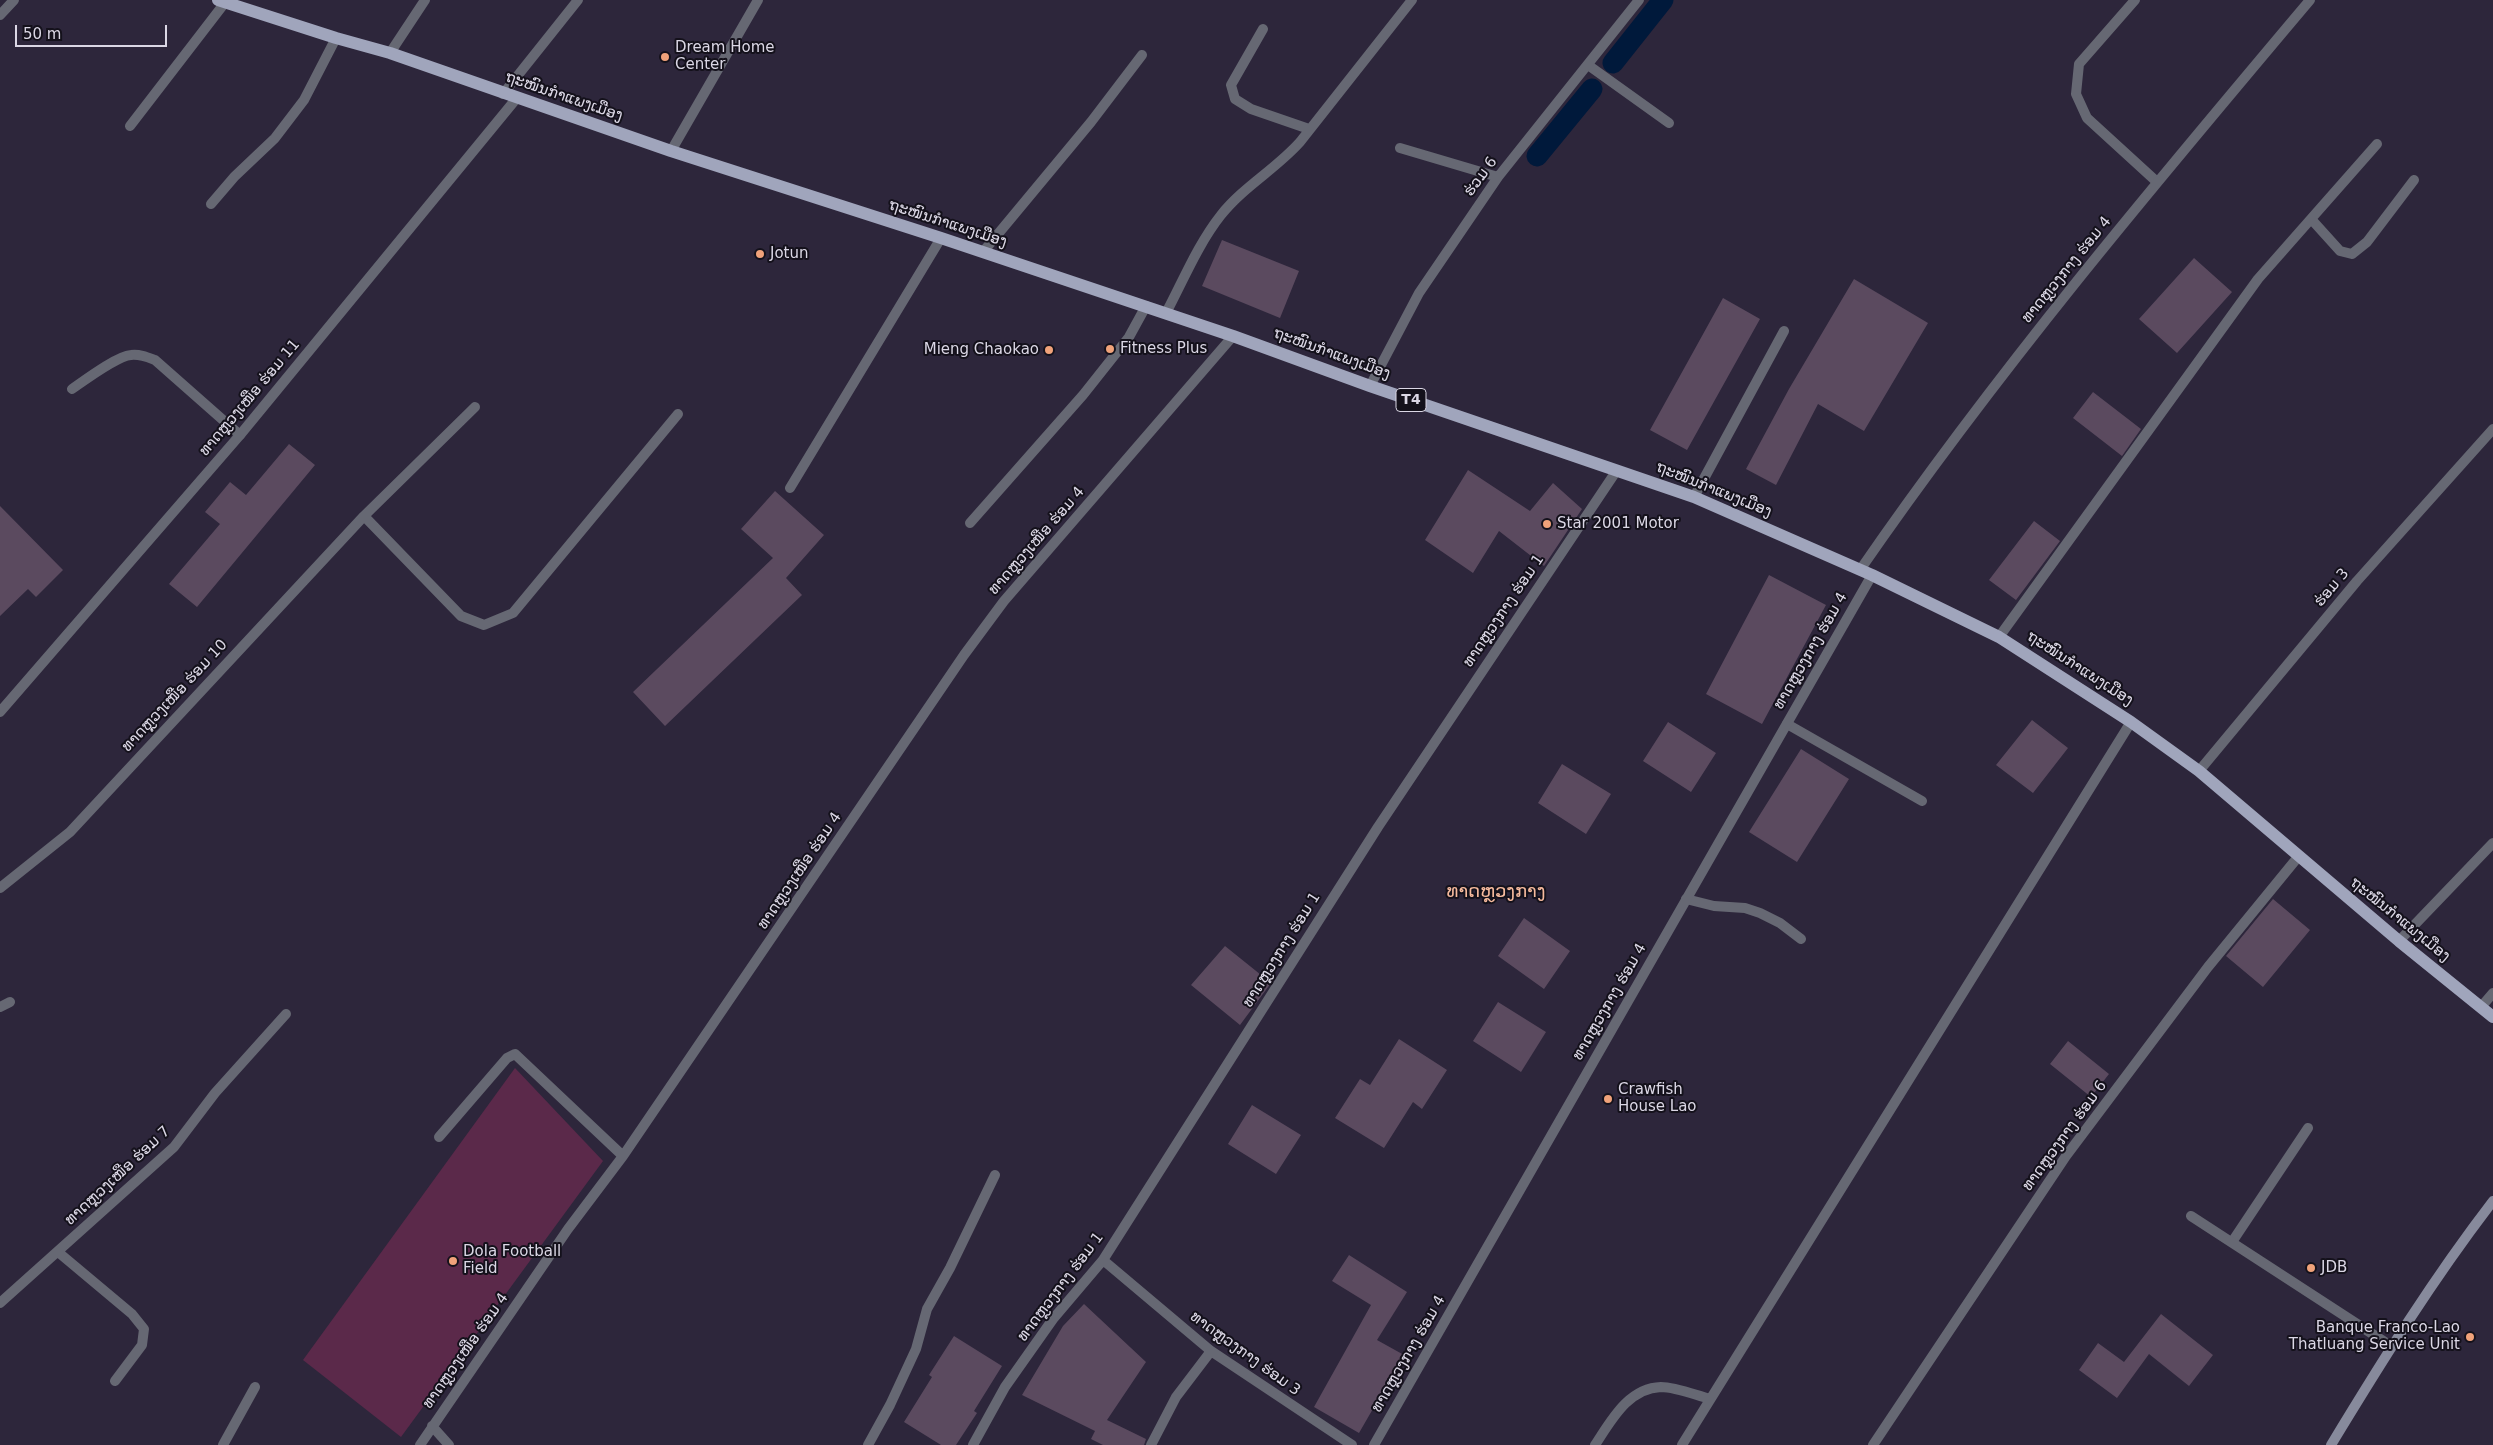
<!DOCTYPE html>
<html>
<head>
<meta charset="utf-8">
<style>
  body { margin:0 }
  #map { position:relative; width:2493px; height:1445px; overflow:hidden; background:#2d263b; font-family:"DejaVu Sans",sans-serif }
  canvas { display:block }
  .scale { position:absolute; left:15px; top:25px; width:152px; height:22px; box-sizing:border-box; border:2px solid #dbd7e5; border-top:0; padding-left:6px; font-size:15px; line-height:18px; white-space:nowrap; color:#dbd7e5; -webkit-text-stroke:4px #14111b; paint-order:stroke }
</style>
</head>
<body>
<div id="map">
<canvas width="2493" height="1445"></canvas>
<div class="scale">50 m</div>
</div>
<script>
const context = document.querySelector('canvas').getContext('2d');
context.lineJoin = 'round';
function fillPath(path, color) {
  context.fillStyle = color;
  context.fill(path, 'evenodd');
}
function stroke(path, color, width, dash) {
  context.strokeStyle = color;
  context.lineWidth = width;
  context.lineCap = dash ? 'butt' : 'round';
  context.setLineDash(dash || []);
  context.stroke(path);
}
function write(font, color, halo, rows, align = 'center') {
  context.font = font + ' "DejaVu Sans","Noto Sans Lao",sans-serif';
  context.lineWidth = 4;
  context.setLineDash([]);
  context.textBaseline = 'middle';
  context.strokeStyle = halo;
  context.fillStyle = color;
  for (const [text, x, y, turn = 0] of rows) {
    context.save();
    context.translate(x, y);
    context.rotate((+turn || 0) * Math.PI / 180);
    context.textAlign = isNaN(turn) ? turn : align;
    if (halo) context.strokeText(text, 0, 0);
    context.fillText(text, 0, 0);
    context.restore();
  }
}
fillPath(new Path2D(`
  M 515,1068 L 603,1161 L 401,1437 L 303,1360 Z`), '#5b294a');
stroke(new Path2D(`
  M 1613,63 L 1663,0
  M 1537,156 L 1592,89`), '#00193b', 21);
fillPath(new Path2D(`
  M 1222,240 L 1299,271 L 1280,318 L 1202,286 Z
  M 2194,258 L 2232,292 L 2177,353 L 2139,319 Z
  M 1854,279 L 1928,323 L 1864,431 L 1818,404 L 1776,485 L 1746,469 L 1789,389 Z
  M 1723,298 L 1760,319 L 1687,450 L 1650,430 Z
  M 2093,392 L 2141,429 L 2122,456 L 2073,418 Z
  M 289,444 L 315,465 L 197,607 L 169,584 L 220,524 L 205,512 L 230,482 L 246,495 Z
  M 1468,470 L 1530,511 L 1553,483 L 1582,509 L 1544,566 L 1499,531 L 1473,573 L 1425,540 Z
  M 775,491 L 824,535 L 786,578 L 802,595 L 665,726 L 633,692 L 773,558 L 741,529 Z
  M 0,506 L 63,570 L 36,597 L 28,589 L 0,616 Z
  M 2034,521 L 2060,541 L 2016,600 L 1989,580 Z
  M 1769,575 L 1826,605 L 1762,724 L 1706,694 Z
  M 2032,720 L 2068,748 L 2033,793 L 1996,765 Z
  M 1668,722 L 1716,753 L 1691,792 L 1643,761 Z
  M 1801,749 L 1849,779 L 1797,862 L 1749,832 Z
  M 1562,764 L 1611,794 L 1586,834 L 1538,803 Z
  M 2273,899 L 2310,930 L 2263,987 L 2226,956 Z
  M 1524,918 L 1570,951 L 1544,989 L 1498,956 Z
  M 1225,946 L 1271,983 L 1240,1025 L 1191,985 Z
  M 1498,1002 L 1546,1032 L 1521,1072 L 1473,1041 Z
  M 1399,1039 L 1447,1070 L 1422,1109 L 1413,1102 L 1384,1148 L 1335,1118 L 1360,1079 L 1370,1085 Z
  M 2068,1041 L 2109,1074 L 2091,1097 L 2050,1064 Z
  M 1252,1105 L 1301,1135 L 1276,1174 L 1228,1144 Z
  M 1349,1255 L 1407,1292 L 1377,1340 L 1404,1355 L 1359,1433 L 1314,1407 L 1371,1305 L 1332,1281 Z
  M 1084,1304 L 1146,1362 L 1107,1420 L 1146,1439 L 1144,1445 L 1103,1445 L 1091,1439 L 1095,1431 L 1022,1395 L 1063,1326 Z
  M 2161,1314 L 2213,1355 L 2189,1386 L 2149,1354 L 2117,1398 L 2079,1370 L 2098,1343 L 2124,1362 Z
  M 954,1336 L 1002,1366 L 974,1411 L 977,1413 L 956,1445 L 941,1445 L 904,1422 L 932,1377 L 929,1375 Z`), '#5b4a5f');
stroke(new Path2D(`
  M 2135,0 L 2079,64 L 2076,94 L 2087,118 L 2157,182
  M 1588,65 L 1669,123
  M 72,389 C 85,380 117,356 131,355 C 140,354 147,357 155,360 L 240,435
  M 790,488 L 941,238
  M 1694,497 L 1784,331
  M 970,523 L 1083,395 L 1129,337 L 1146,306
  M 1787,724 L 1922,801
  M 1686,899 L 1714,906 L 1745,908 L 1760,913 L 1780,923 L 1801,939
  M 2232,1242 L 2308,1128`), '#666873', 10);
stroke(new Path2D(`
  M 0,15 L 14,0
  M 1263,29 L 1231,85 L 1235,99 L 1251,109 L 1309,129
  M 390,53 L 425,0
  M 503,94 L 578,0
  M 130,126 L 227,0
  M 1400,148 L 1498,177
  M 671,151 L 758,0
  M 211,204 L 235,176 L 275,138 L 304,100 L 336,38
  M 2312,220 L 2340,251 L 2352,254 L 2367,242 L 2414,180
  M 983,252 L 1091,122 L 1142,55
  M 1166,313 C 1183,281 1198,244 1221,215 C 1243,187 1276,169 1300,142 L 1412,0
  M 1370,386 L 1419,293 L 1498,177 L 1639,0
  M 364,516 L 461,616 L 484,625 L 513,613 L 678,414
  M 1860,570 C 1998,370 2154,185 2310,0
  M 1999,637 L 2258,279 L 2377,144
  M 0,712 L 240,435 L 516,99
  M 2199,771 L 2357,581 L 2493,429
  M 0,888 L 70,832 L 364,516 L 475,407
  M 2399,941 L 2493,843
  M 0,1007 L 10,1002
  M 2481,1007 L 2493,993
  M 439,1137 L 507,1058 L 515,1054 L 623,1156
  M 2191,1216 L 2391,1346
  M 58,1252 L 132,1314 L 144,1329 L 142,1345 L 115,1381
  M 1103,1260 L 1211,1351 L 1352,1445
  M 0,1303 L 174,1147 L 215,1093 L 286,1014
  M 432,1426 L 449,1445
  M 223,1445 L 255,1387
  M 420,1445 L 568,1229 L 623,1156 L 964,655 L 1004,601 L 1233,336
  M 868,1445 L 890,1405 L 916,1349 L 927,1309 L 950,1268 L 995,1175
  M 973,1445 L 1005,1387 L 1053,1319 L 1103,1260 L 1378,827 L 1617,470
  M 1151,1445 L 1176,1397 L 1211,1351
  M 1374,1445 L 1872,575
  M 1595,1445 C 1611,1421 1628,1388 1661,1387 C 1676,1387 1695,1395 1710,1399
  M 1682,1445 L 2131,722
  M 1873,1445 L 2066,1156 L 2208,967 L 2298,857`), '#666873', 10);
stroke(new Path2D(`
  M 2331,1445 C 2382,1361 2433,1279 2493,1201`), '#878a9c', 10);
stroke(new Path2D(`
  M 218,0 L 336,38 L 390,53 L 671,151 L 941,238 L 1233,336 L 1370,386 L 1694,497 L 1872,575 L 1999,637 L 2131,722 L 2199,771 L 2399,941 L 2493,1017`), '#a0a5bc', 12);
for (const [x, y, r, color] of [
  [665,57,5,"#f0a27a"],
  [760,254,5,"#f0a27a"],
  [1110,349,5,"#f0a27a"],
  [1049,350,5,"#f0a27a"],
  [1547,524,5,"#f0a27a"],
  [1608,1099,5,"#f0a27a"],
  [453,1261,5,"#f0a27a"],
  [2311,1268,5,"#f0a27a"],
  [2470,1337,5,"#f0a27a"]
]) {
  const dot = new Path2D();
  dot.arc(x, y, r, 0, 2 * Math.PI);
  context.fillStyle = color;
  context.fill(dot);
  stroke(dot, '#14111b', 2);
}
for (const [x, y, w] of [
  [1411,400,30]
]) {
  const box = new Path2D();
  box.roundRect(x - w / 2, y - 11.5, w, 23, 4);
  context.fillStyle = '#14111b';
  context.fill(box);
  stroke(box, '#dbd7e5', 1);
}
write('bold 14px', '#dbd7e5', null, [
  ["T4",1411,400]
]);
write('15px', '#dbd7e5', '#14111b', [
  ["Dream Home",675,48],
  ["Center",675,65],
  ["Jotun",770,254],
  ["Fitness Plus",1120,349],
  ["Mieng Chaokao",1039,350,"right"],
  ["Star 2001 Motor",1557,524],
  ["Crawfish",1618,1090],
  ["House Lao",1618,1107],
  ["Dola Football",463,1252],
  ["Field",463,1269],
  ["JDB",2321,1268],
  ["Banque Franco-Lao",2460,1328,"right"],
  ["Thatluang Service Unit",2460,1345,"right"]
], 'left');
write('15px', '#dbd7e5', '#14111b', [
  ["ຖະໜົນກຳແພງເມືອງ",564,97,19],
  ["ຮ່ວມ 6",1481,177,-54],
  ["ຖະໜົນກຳແພງເມືອງ",948,224,18],
  ["ທາດຫຼວງກາງ ຮ່ອມ 4",2067,270,-51],
  ["ຖະໜົນກຳແພງເມືອງ",1332,354,20],
  ["ທາດຫຼວງເໜືອ ຮ່ອມ 11",250,398,-50],
  ["ຖະໜົນກຳແພງເມືອງ",1714,490,22],
  ["ທາດຫຼວງເໜືອ ຮ່ອມ 4",1037,541,-49],
  ["ຮ່ອມ 3",2332,588,-50],
  ["ທາດຫຼວງກາງ ຮ່ອມ 1",1504,611,-56],
  ["ທາດຫຼວງກາງ ຮ່ອມ 4",1811,651,-60],
  ["ຖະໜົນກຳແພງເມືອງ",2080,669,33],
  ["ທາດຫຼວງເໜືອ ຮ່ອມ 10",175,696,-47],
  ["ທາດຫຼວງເໜືອ ຮ່ອມ 4",800,871,-56],
  ["ຖະໜົນກຳແພງເມືອງ",2400,920,39],
  ["ທາດຫຼວງກາງ ຮ່ອມ 1",1282,950,-58],
  ["ທາດຫຼວງກາງ ຮ່ອມ 4",1610,1002,-60],
  ["ທາດຫຼວງກາງ ຮ່ອມ 6",2065,1136,-54],
  ["ທາດຫຼວງເໜືອ ຮ່ອມ 7",118,1176,-43],
  ["ທາດຫຼວງກາງ ຮ່ອມ 1",1061,1287,-53],
  ["ທາດຫຼວງເໜືອ ຮ່ອມ 4",466,1351,-55],
  ["ທາດຫຼວງກາງ ຮ່ອມ 3",1245,1354,36],
  ["ທາດຫຼວງກາງ ຮ່ອມ 4",1409,1354,-60]
]);
write('18px', '#f7bb9e', '#14111b', [
  ["ທາດຫຼວງກາງ",1496,892]
]);
</script>
</body>
</html>
